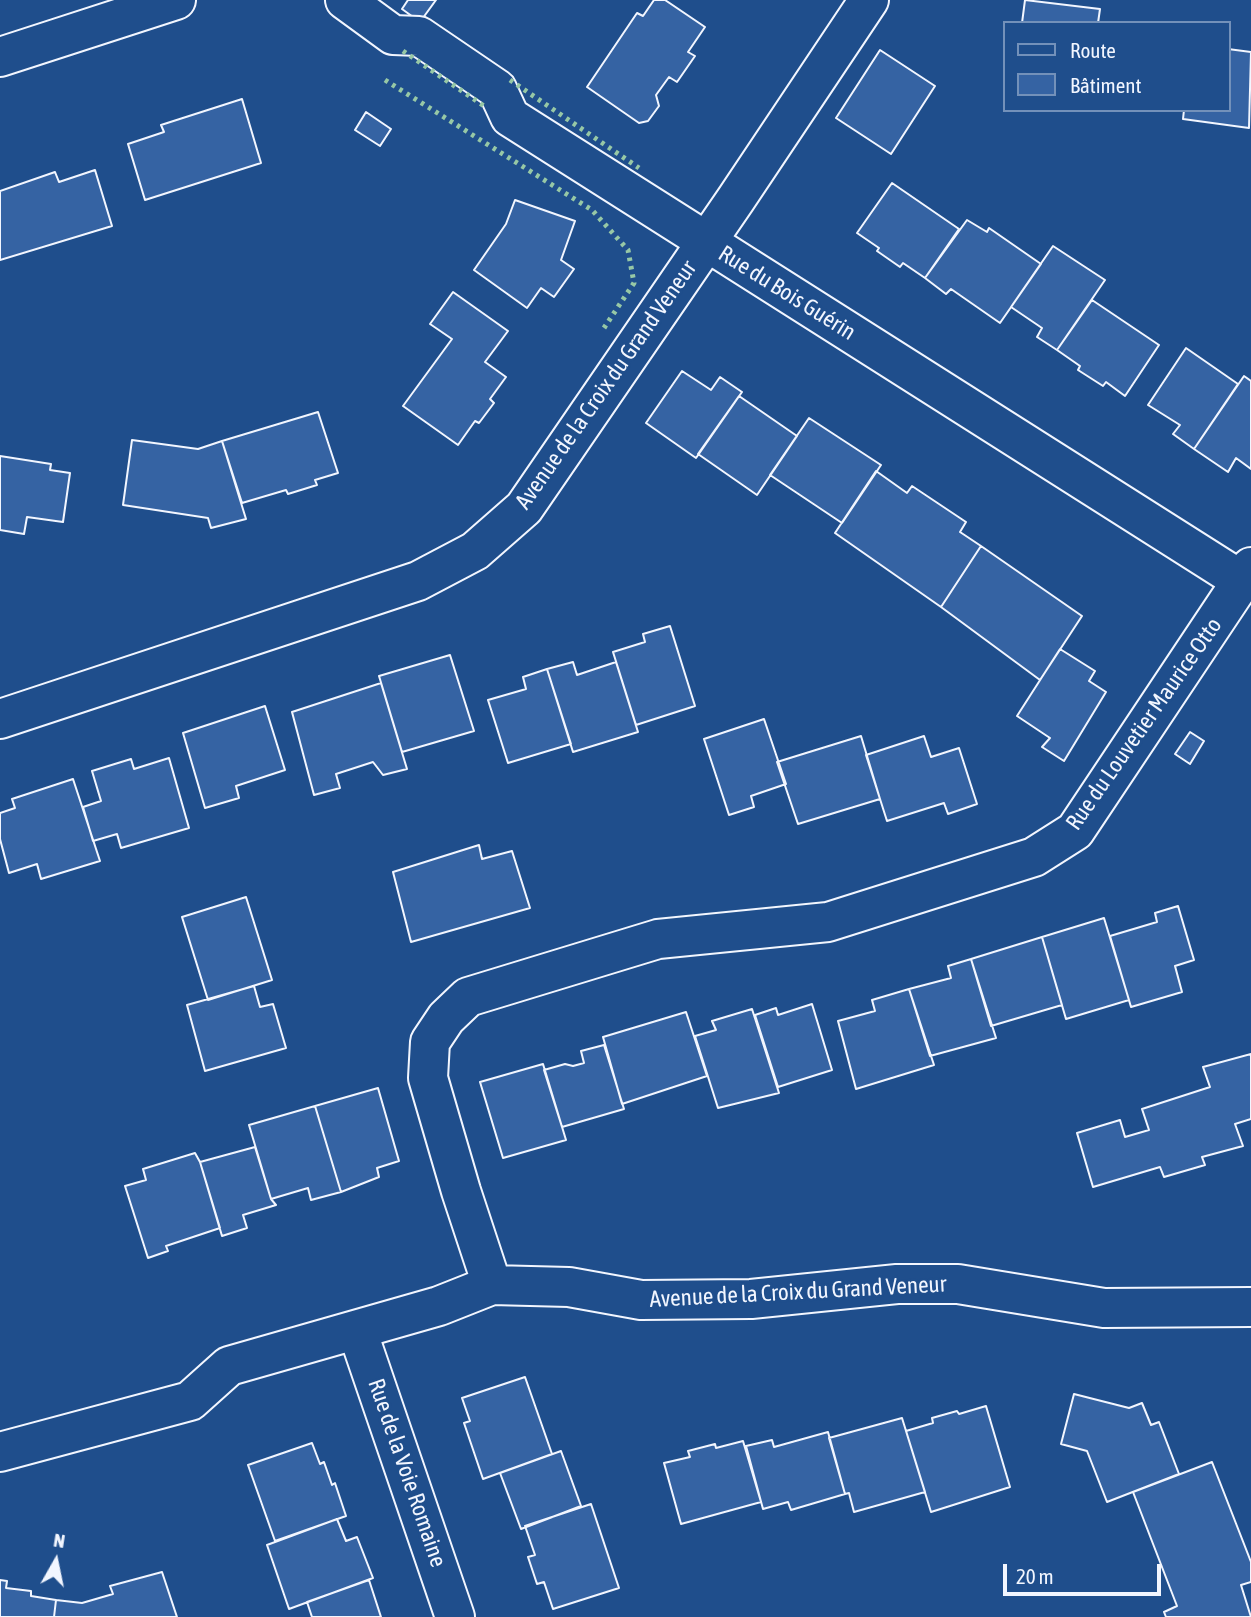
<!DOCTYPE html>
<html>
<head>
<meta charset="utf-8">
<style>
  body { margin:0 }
  #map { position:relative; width:1251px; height:1617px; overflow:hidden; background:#1f4e8c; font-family:"Asap Condensed",sans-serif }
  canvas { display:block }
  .legend { position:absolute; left:1003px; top:21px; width:228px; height:91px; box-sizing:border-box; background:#1f4e8c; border:2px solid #7391ba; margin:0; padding:9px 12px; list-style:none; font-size:21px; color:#f2f6ff }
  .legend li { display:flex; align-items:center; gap:14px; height:35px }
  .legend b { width:35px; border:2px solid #7391ba }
  .north { position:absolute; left:21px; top:1526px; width:70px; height:70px; -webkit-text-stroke:5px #1f4e8c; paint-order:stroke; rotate:9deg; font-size:19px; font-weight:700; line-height:28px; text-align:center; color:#f2f6ff }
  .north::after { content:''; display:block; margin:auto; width:24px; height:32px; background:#f2f6ff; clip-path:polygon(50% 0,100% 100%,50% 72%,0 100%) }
  .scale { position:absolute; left:1003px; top:1564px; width:158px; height:32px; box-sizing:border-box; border:4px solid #f2f6ff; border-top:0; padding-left:9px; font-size:21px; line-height:24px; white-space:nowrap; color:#f2f6ff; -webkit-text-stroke:5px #1f4e8c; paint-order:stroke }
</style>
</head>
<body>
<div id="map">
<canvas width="1251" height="1617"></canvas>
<ul class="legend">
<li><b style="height:9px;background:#1f4e8c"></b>Route</li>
<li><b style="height:19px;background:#3563a3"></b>Bâtiment</li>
</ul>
<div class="north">N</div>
<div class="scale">20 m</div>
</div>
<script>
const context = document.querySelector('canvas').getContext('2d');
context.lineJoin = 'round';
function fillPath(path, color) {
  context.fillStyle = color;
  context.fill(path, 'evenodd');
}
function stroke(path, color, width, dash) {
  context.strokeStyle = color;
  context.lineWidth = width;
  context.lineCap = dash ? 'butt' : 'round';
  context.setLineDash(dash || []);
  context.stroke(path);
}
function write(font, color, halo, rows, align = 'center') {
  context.font = font + ' "Asap Condensed",sans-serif';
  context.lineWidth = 5;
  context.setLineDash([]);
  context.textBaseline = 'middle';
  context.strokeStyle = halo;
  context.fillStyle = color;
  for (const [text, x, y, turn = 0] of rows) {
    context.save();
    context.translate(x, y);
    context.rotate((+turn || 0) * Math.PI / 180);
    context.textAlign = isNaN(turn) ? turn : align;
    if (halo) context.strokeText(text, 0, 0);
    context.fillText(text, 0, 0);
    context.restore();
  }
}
const building = new Path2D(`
  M 408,0 L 436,0 L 420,22 L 402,9 Z
  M 654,0 L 665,0 L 705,27 L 688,52 L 695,56 L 677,82 L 669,77 L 656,95 L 659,106 L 648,121 L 639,123 L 587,87 L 637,13 L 643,16 Z
  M 1025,0 L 1100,9 L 1098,23 L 1022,23 Z
  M 1228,49 L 1251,52 L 1249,128 L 1183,119 L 1184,110 L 1228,110 Z
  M 880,50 L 935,86 L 891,154 L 836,118 Z
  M 242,99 L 261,163 L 145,200 L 128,144 L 164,132 L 161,125 Z
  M 366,112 L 391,129 L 380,146 L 355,130 Z
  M 95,170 L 112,226 L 0,260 L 0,191 L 55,172 L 59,182 Z
  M 892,183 L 959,229 L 925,278 L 903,263 L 900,267 L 877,251 L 879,248 L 857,233 Z
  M 515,200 L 575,221 L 561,260 L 574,269 L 554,297 L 541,288 L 527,308 L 474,270 L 506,224 Z
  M 967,220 L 987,232 L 989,228 L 1041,264 L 1000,323 L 951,289 L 946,294 L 925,278 Z
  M 1053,246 L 1105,280 L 1057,350 L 1037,337 L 1042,328 L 1011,307 Z
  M 453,292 L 508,331 L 485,362 L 506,377 L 490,399 L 494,403 L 479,423 L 475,421 L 458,445 L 403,406 L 452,339 L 430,324 Z
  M 1092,300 L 1159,345 L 1125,396 L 1106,382 L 1103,386 L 1078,370 L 1080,366 L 1057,350 Z
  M 1186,348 L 1238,384 L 1194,449 L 1173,434 L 1180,425 L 1148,405 Z
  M 682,371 L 711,390 L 720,377 L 742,392 L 696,458 L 646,423 Z
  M 1244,376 L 1251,381 L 1251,469 L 1236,458 L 1228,472 L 1194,449 Z
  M 739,396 L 797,436 L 757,495 L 698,454 Z
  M 318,412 L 338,473 L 315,480 L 317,485 L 288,494 L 286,490 L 242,503 L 222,441 Z
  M 809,418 L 881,465 L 842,523 L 770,475 Z
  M 132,440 L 198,449 L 222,441 L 246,519 L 211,528 L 208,518 L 123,505 Z
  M 0,456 L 51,464 L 50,470 L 70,473 L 63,522 L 27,517 L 24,534 L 0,530 Z
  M 876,471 L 907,493 L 912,486 L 966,522 L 960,532 L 981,546 L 941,607 L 835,533 Z
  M 981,546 L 1082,616 L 1040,680 L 941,607 Z
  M 670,626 L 695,706 L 636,725 L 613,652 L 645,642 L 643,634 Z
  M 1060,649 L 1095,671 L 1089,681 L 1106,692 L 1064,761 L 1042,747 L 1050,738 L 1017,716 Z
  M 450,655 L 474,731 L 402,752 L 379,676 Z
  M 573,662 L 577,675 L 616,662 L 638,732 L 573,752 L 547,669 Z
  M 547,669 L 571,744 L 508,763 L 488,700 L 526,689 L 523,677 Z
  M 381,683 L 407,769 L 383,775 L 373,762 L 336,774 L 340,788 L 314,795 L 292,712 Z
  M 265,706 L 285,770 L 236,786 L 239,798 L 205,808 L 183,733 Z
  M 764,719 L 786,784 L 751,796 L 754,807 L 729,815 L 704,739 Z
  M 1190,732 L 1204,741 L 1190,764 L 1175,754 Z
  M 861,736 L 880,799 L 798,824 L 777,762 Z
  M 924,736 L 931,757 L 959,748 L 977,804 L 948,814 L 944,803 L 887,821 L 866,755 Z
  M 169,758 L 189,828 L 121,848 L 117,834 L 93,841 L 83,807 L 101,801 L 92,771 L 131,759 L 134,769 Z
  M 73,779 L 100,861 L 41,879 L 37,864 L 9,873 L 0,839 L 0,813 L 15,808 L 12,799 Z
  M 479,845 L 482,859 L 512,851 L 530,908 L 411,942 L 393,872 Z
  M 246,897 L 272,980 L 208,1000 L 182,917 Z
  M 1178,906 L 1194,960 L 1175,966 L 1182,992 L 1131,1007 L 1110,936 L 1157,922 L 1155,913 Z
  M 1104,918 L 1129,1000 L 1066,1019 L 1042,937 Z
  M 1042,937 L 1062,1005 L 991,1026 L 971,959 Z
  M 971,959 L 996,1038 L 930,1056 L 909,989 L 951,978 L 948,966 Z
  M 254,986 L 260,1007 L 273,1004 L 286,1048 L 205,1071 L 187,1005 Z
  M 909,989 L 934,1065 L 856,1089 L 838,1021 L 875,1011 L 872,1000 Z
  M 812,1004 L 832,1070 L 778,1087 L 755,1015 L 776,1008 L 778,1015 Z
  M 752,1009 L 779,1093 L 718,1108 L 695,1036 L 716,1030 L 712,1021 Z
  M 686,1012 L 707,1076 L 622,1104 L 603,1037 Z
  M 604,1045 L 624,1109 L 562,1127 L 544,1070 L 565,1064 L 573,1066 L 584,1063 L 581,1051 Z
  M 1251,1054 L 1251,1119 L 1235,1124 L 1243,1146 L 1202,1157 L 1205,1165 L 1164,1177 L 1160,1167 L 1093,1187 L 1077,1133 L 1120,1120 L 1125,1137 L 1149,1130 L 1142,1109 L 1210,1087 L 1203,1067 Z
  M 543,1064 L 566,1140 L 503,1158 L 480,1082 Z
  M 378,1088 L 399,1161 L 377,1168 L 379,1177 L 341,1192 L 315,1106 Z
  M 315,1106 L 341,1192 L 311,1200 L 308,1188 L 271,1199 L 249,1125 Z
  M 255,1147 L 271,1199 L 276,1205 L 243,1215 L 247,1228 L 222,1236 L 200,1162 Z
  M 195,1153 L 200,1162 L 220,1228 L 166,1246 L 168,1251 L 148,1258 L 125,1186 L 146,1180 L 143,1169 Z
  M 525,1377 L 552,1454 L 483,1479 L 464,1423 L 470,1421 L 462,1398 Z
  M 1074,1394 L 1129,1408 L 1142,1403 L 1151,1425 L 1159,1422 L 1179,1474 L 1107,1502 L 1087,1451 L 1061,1444 Z
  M 986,1406 L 1010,1487 L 931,1512 L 906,1431 L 933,1423 L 932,1418 L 957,1411 L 959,1414 Z
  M 902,1418 L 925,1492 L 854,1512 L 849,1493 L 845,1494 L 829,1438 Z
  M 828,1432 L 845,1494 L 791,1510 L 788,1502 L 763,1509 L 746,1446 L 772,1440 L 774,1447 Z
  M 743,1441 L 761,1502 L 681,1524 L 664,1463 L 690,1457 L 688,1451 L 715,1444 L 716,1448 Z
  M 312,1443 L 320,1464 L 324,1462 L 332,1485 L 335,1483 L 346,1516 L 275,1541 L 248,1465 Z
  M 561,1451 L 581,1506 L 521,1529 L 500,1473 Z
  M 1212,1462 L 1251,1562 L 1251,1582 L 1241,1585 L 1251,1617 L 1166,1617 L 1164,1612 L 1177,1606 L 1133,1492 Z
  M 591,1504 L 619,1588 L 553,1609 L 544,1582 L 537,1584 L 528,1557 L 535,1555 L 525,1526 Z
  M 337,1519 L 346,1541 L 357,1537 L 373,1578 L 289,1609 L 267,1545 Z
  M 162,1572 L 177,1617 L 54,1617 L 56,1600 L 82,1603 L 113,1594 L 110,1586 Z
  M 0,1580 L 7,1581 L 6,1588 L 31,1591 L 31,1596 L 56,1600 L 54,1617 L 0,1617 Z
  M 369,1580 L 381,1617 L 312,1617 L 307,1602 Z`);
fillPath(building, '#3563a3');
stroke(building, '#f2f6ff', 2);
const minor = new Path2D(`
  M 345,0 L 393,35 L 419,36 L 497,89 L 510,117 L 1242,581
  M 0,57 L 176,0
  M 0,719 L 418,581 L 475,551 L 524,508 L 736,199 L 869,0
  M 492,1285 L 461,1191 L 428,1078 L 430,1042 L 446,1018 L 468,997 L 658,939 L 828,922 L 1034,857 L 1075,831 L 1251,567
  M 357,1330 L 455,1617
  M 0,1452 L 190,1401 L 229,1366 L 439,1306 L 492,1285 L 569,1287 L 641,1300 L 751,1299 L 897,1284 L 958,1284 L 1104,1308 L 1251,1307`);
stroke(minor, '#f2f6ff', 42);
stroke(minor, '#1f4e8c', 38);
stroke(new Path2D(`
  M 403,51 L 487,108
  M 385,80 L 592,210 L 628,250 L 634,283 L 604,328
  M 510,80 L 639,168`), '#97c8a6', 5, [3.5, 5]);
write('23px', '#f2f6ff', '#1f4e8c', [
  ["Rue du Bois Guérin",787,293,32],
  ["Avenue de la Croix du Grand Veneur",606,385,-55],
  ["Rue du Louvetier Maurice Otto",1144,724,-55],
  ["Avenue de la Croix du Grand Veneur",798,1292,-3],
  ["Rue de la Voie Romaine",407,1473,71]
]);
</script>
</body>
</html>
